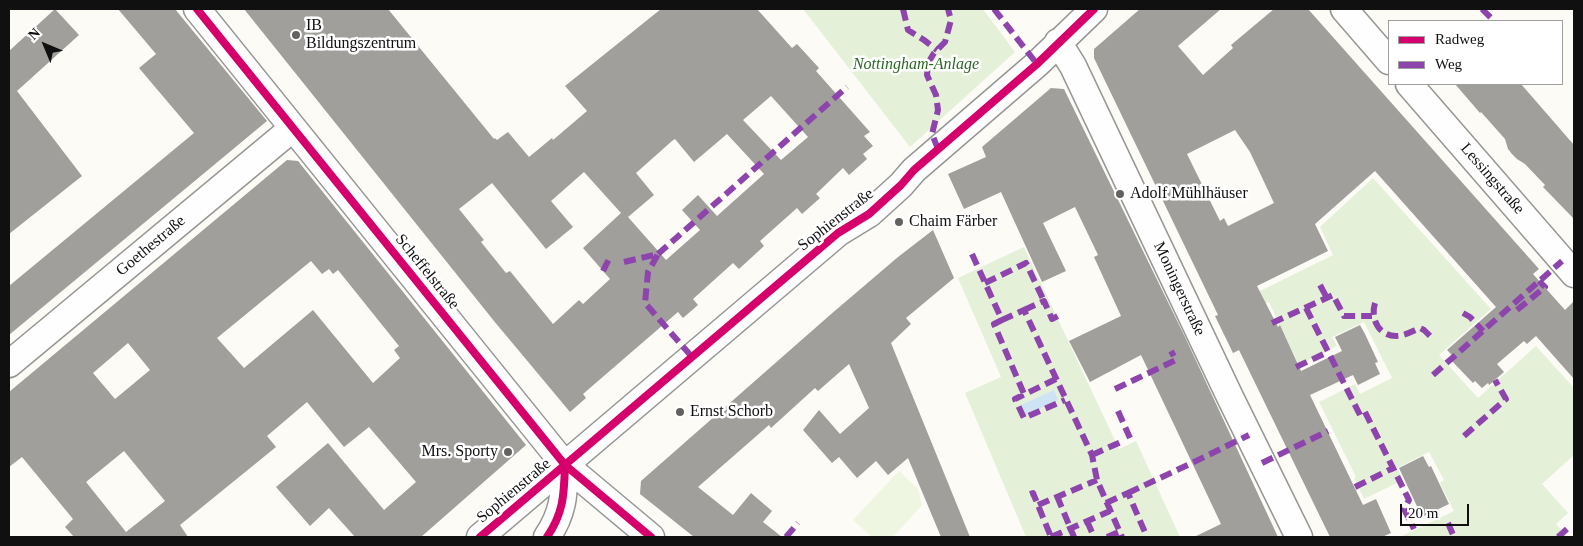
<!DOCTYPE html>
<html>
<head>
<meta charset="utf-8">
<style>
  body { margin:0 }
  #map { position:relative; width:1583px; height:546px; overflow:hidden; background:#fcfbf6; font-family:Georgia,serif }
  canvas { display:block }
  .frame { position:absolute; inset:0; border:10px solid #101010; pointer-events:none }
  .legend { position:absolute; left:1388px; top:20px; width:175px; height:65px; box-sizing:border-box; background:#fff; border:1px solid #9f9f9f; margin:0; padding:6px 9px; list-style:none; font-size:15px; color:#101010 }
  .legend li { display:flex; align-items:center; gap:10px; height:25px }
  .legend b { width:25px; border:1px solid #9f9f9f }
  .north { position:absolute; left:20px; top:20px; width:50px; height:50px; -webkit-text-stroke:4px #fff; paint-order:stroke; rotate:315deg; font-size:14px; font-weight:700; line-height:20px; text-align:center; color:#101010 }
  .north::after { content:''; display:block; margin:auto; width:18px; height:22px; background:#101010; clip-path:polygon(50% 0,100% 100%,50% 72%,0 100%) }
  .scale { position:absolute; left:1400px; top:504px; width:69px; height:22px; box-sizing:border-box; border:2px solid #101010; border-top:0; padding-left:6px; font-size:15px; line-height:18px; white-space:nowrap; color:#101010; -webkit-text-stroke:4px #fff; paint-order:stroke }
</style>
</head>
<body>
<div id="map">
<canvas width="1583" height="546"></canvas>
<div class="frame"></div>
<ul class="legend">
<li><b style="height:6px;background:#d6006c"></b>Radweg</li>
<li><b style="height:6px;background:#8e44ad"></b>Weg</li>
</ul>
<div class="north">N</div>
<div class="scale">20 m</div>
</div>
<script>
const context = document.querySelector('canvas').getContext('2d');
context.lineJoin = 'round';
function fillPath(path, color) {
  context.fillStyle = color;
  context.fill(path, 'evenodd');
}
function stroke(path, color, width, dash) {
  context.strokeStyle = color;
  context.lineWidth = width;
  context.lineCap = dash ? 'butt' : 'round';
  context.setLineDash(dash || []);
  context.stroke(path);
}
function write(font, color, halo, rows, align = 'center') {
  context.font = font + ' Georgia,serif';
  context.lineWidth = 5;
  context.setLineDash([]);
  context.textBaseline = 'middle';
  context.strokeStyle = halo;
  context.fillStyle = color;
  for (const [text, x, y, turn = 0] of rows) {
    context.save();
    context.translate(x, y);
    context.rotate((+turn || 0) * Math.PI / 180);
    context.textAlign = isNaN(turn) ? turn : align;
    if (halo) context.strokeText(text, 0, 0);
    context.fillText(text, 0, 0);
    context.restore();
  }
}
fillPath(new Path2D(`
  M 803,9 L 983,9 L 1015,52 L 910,147 Z
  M 1373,178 L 1491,309 L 1439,355 L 1478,398 L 1536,346 L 1574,388 L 1574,455 L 1542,484 L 1568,513 L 1556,524 L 1568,537 L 1400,537 L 1454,511 L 1440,483 L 1444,480 L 1429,452 L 1397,468 L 1403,480 L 1364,499 L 1354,478 L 1356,477 L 1319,402 L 1355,384 L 1360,394 L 1392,378 L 1364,322 L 1332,337 L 1337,346 L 1299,365 L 1269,302 L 1264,304 L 1258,292 L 1333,255 L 1320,227 Z
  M 1024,247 L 1119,449 L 1136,441 L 1180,537 L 1026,537 L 965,393 L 1001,377 L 958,278 Z`), '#e4f1d8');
fillPath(new Path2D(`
  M 899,471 L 918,489 L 922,505 L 893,537 L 872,537 L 853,520 Z`), '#eef5e1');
fillPath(new Path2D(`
  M 1054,390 L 1058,400 L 1026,415 L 1021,405 Z`), '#cee4f4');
fillPath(new Path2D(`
  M 55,9 L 79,35 L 17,91 L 82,176 L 9,234 L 9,51 Z
  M 118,9 L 175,9 L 267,121 L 9,335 L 9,286 L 194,133 L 139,68 L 156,54 Z
  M 244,9 L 388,9 L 494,139 L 495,138 L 497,140 L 508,132 L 529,157 L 552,138 L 553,140 L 587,111 L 565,86 L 661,9 L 757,9 L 792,48 L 797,44 L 819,68 L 816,71 L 870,132 L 864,136 L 873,146 L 863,154 L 867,159 L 849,175 L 843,168 L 816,194 L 820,198 L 802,214 L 797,208 L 760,241 L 764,246 L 739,269 L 733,263 L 693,299 L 698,305 L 683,318 L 678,312 L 583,394 L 586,398 L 570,412 L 494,321 ZM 771,96 L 808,137 L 781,160 L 743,120 ZM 727,134 L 764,174 L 717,216 L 698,195 L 682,210 L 700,230 L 666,260 L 628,217 L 654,195 L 636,173 L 672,141 L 675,139 L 694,162 ZM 584,172 L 621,213 L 583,248 L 610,279 L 583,304 L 579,300 L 553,324 L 510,271 L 506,273 L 481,242 L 484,240 L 459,209 L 492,183 L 546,249 L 573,227 L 551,201 Z
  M 1140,9 L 1221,9 L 1178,46 L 1203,75 L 1233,48 L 1231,45 L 1274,9 L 1308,9 L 1539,269 L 1533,274 L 1565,310 L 1574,301 L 1574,379 L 1536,336 L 1527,344 L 1524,341 L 1497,364 L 1504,372 L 1489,385 L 1488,383 L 1482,388 L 1475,381 L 1473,383 L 1450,359 L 1453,356 L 1447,350 L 1496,307 L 1375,171 L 1315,224 L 1328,251 L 1257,286 L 1278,327 L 1280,325 L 1301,371 L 1342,351 L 1335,337 L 1360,325 L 1365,334 L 1378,362 L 1375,363 L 1380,374 L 1358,385 L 1353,375 L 1310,395 L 1363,505 L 1376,499 L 1391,533 L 1382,537 L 1330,537 L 1239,350 L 1233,353 L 1215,316 L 1218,315 L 1094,58 L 1094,49 ZM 1235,130 L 1250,152 L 1274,203 L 1228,226 L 1224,218 L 1220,221 L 1187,154 Z
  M 1455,84 L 1521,84 L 1574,145 L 1574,219 L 1543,187 L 1545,185 L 1525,164 L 1517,159 L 1512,154 L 1508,149 L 1505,139 L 1481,112 L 1480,113 Z
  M 1051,88 L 1064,89 L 1185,337 L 1278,537 L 1194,537 L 1221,524 L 1141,355 L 1090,382 L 1069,341 L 1121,316 L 1094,257 L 1098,255 L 1075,207 L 1043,223 L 1066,271 L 1042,282 L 1001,192 L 964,209 L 948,174 L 986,157 L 982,147 Z
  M 287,160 L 298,161 L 526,445 L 421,537 L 355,537 L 329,508 L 310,526 L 276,487 L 328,443 L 384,510 L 416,482 L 369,427 L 344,447 L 307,402 L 267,436 L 276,447 L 180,525 L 188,537 L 74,537 L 65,527 L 73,519 L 22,457 L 9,467 L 9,392 ZM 311,261 L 322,274 L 329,269 L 333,274 L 338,270 L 399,346 L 394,350 L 400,358 L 373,383 L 313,310 L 244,368 L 217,338 ZM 128,343 L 150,370 L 115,399 L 93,373 ZM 124,451 L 165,501 L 126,532 L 86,482 Z
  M 933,230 L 954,278 L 906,318 L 911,324 L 891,343 L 970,537 L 941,537 L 908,458 L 888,475 L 876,461 L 857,478 L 839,457 L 832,463 L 803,430 L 819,410 L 840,434 L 869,408 L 849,364 L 818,391 L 815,388 L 771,428 L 769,425 L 698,487 L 733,515 L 751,493 L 772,511 L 763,522 L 782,537 L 694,537 L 640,494 L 641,481 L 830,315 L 898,257 Z
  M 1423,456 L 1429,467 L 1431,466 L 1449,504 L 1422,517 L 1399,468 Z`), '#a09f9b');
const minor = new Path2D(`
  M 197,9 L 565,465 L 651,537
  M 1344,9 L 1389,61
  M 1058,42 L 1073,66 L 1230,397 L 1299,537
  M 1409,84 L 1574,274
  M 9,364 L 293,128
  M 480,537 L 838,233 L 869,214 L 901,185 L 914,170 L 1037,64 L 1094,9
  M 547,537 C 564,512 564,494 565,465`);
stroke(minor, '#969694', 29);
stroke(minor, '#fffefe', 26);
stroke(new Path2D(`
  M 903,9 L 908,30 L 924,40 L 937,50
  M 994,9 L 1037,64
  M 1482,9 L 1494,21
  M 938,149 L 932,134 L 938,110 L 936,95 L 927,75 L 928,63 L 934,53 L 945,42 L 951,20 L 948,9
  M 658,254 L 847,87
  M 972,254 L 1002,320 L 1024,310 L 1092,455 L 1097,480 L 1122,537
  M 624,262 L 658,254 L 648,272 L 645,303 L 692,357
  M 603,271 L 610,257
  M 985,283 L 1026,263 L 1044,301
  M 1320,285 L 1327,298
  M 1375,303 C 1370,319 1379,336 1396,336 C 1405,336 1412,331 1420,328 L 1424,330 L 1433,339
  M 1306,308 L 1360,415
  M 1024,310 L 1044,301 L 1052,319 L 1058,316
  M 1517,310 L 1545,287 L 1539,281
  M 1463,313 L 1470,317 L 1483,331
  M 1002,320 L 994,324 L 1024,394
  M 1272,323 L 1333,295 L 1344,316 L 1372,316
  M 1296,367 L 1328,352
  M 1433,375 L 1562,261
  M 1056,379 L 1015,399 L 1024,418 L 1065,400
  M 1115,389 L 1176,360 L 1171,351
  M 1118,411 L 1130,438
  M 1365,412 L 1409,500 L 1404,509 L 1414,529
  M 1464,436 L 1506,399 L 1495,380
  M 1092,455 L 1123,441
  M 1262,463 L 1328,431
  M 1355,487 L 1393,468
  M 1128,493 L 1192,463 L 1249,435
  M 1030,494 L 1033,493 L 1051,537
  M 1057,496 L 1074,537
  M 1106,503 L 1128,493 L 1147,537
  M 1038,505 L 1097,480
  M 1087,521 L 1094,537
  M 1448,523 L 1454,537
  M 786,537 L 798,523
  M 1051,537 L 1110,511
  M 1107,537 L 1119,532
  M 1558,537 L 1567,529`), '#8e44ad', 6, [12, 6]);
stroke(new Path2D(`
  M 197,9 L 565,465 L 651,537
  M 480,537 L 838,233 L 869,214 L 901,185 L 914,170 L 1037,64 L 1094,9
  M 547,537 C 564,512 564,494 565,465`), '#d6006c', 8);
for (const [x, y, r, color] of [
  [296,35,5,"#636260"],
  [1120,194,5,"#636260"],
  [899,222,5,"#636260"],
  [680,412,5,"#636260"],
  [508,452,5,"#636260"]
]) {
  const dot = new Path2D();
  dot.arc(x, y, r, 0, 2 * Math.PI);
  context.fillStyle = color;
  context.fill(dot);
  stroke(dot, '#fff', 2);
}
write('16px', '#101010', '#fff', [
  ["IB",306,26],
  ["Bildungszentrum",306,44],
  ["Adolf Mühlhäuser",1130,194],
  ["Chaim Färber",909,222],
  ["Ernst Schorb",690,412],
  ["Mrs. Sporty",498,452,"right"]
], 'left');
write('italic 16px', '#2c6623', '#fff', [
  ["Nottingham-Anlage",916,65]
]);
write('16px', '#101010', '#fff', [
  ["Lessingstraße",1492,179,49],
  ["Sophienstraße",836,220,-38],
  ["Goethestraße",151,246,-40],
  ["Scheffelstraße",427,272,51],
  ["Moningerstraße",1179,289,65],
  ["Sophienstraße",514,491,-40]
]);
</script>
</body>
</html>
